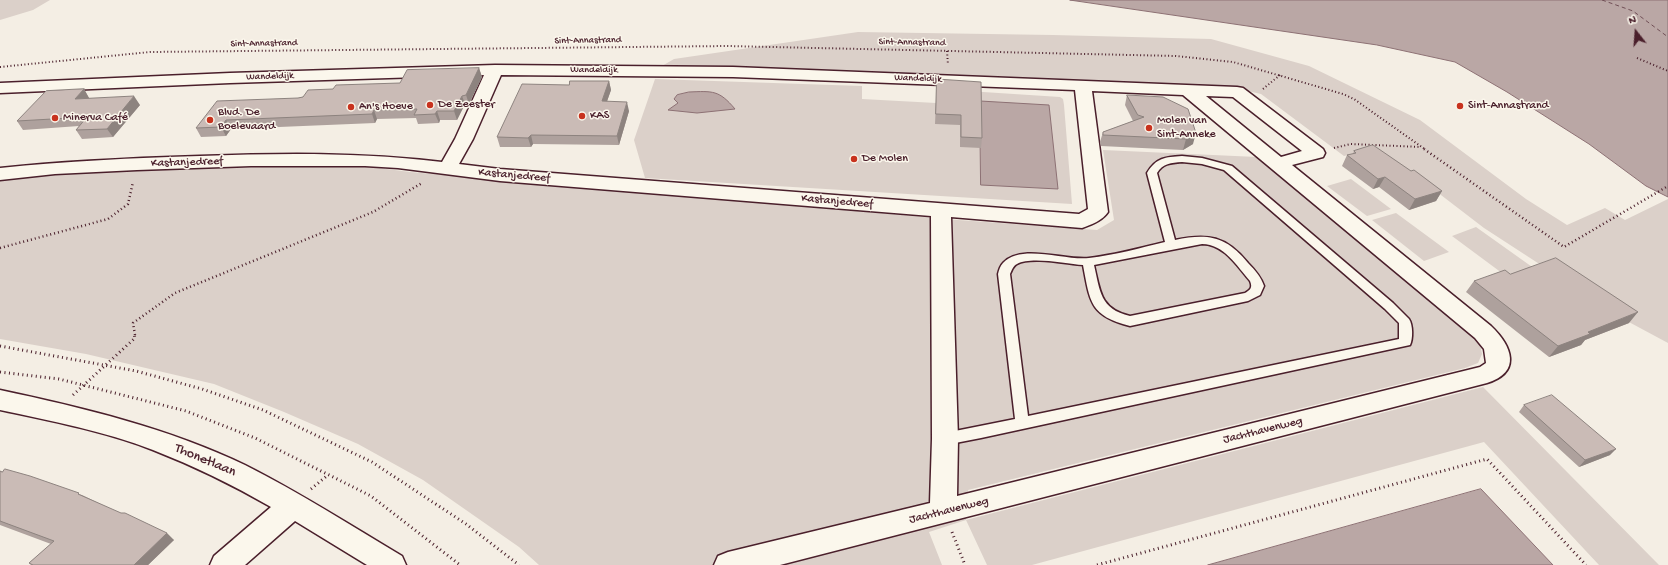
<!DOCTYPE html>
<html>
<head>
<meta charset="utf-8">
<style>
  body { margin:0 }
  #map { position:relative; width:1668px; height:565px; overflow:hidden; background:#f4eee4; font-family:"Gochi Hand",sans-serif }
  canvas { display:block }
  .north { position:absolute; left:1616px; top:12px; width:40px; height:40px; -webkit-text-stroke:3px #fbf7ec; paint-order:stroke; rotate:343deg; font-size:11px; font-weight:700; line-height:16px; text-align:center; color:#4a1f2b }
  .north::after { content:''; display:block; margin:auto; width:14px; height:18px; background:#4a1f2b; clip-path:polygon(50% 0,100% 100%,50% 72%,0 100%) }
</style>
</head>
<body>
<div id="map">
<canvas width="1668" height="565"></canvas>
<div class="north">N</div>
</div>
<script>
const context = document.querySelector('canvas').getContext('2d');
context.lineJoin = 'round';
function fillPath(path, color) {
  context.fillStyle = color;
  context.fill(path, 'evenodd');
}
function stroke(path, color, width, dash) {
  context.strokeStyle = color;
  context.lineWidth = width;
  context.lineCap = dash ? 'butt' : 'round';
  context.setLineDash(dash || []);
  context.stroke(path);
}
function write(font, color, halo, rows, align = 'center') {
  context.font = font + ' "Gochi Hand",sans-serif';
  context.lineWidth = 3;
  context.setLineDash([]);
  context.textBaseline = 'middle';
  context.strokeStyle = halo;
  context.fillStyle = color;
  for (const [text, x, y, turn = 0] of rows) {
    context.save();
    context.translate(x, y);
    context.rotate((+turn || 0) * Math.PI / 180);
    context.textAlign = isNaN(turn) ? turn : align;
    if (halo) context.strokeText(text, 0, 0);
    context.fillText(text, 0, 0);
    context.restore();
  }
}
fillPath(new Path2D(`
  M 0,0 L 50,0 L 33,10 L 0,20 Z
  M 858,32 L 1053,35 L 1211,39 L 1309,66 L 1420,120 L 1526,199 L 1567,225 L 1605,208 L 1625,220 L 1668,199 L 1668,343 L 1627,321 L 1484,228 L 1424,182 L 1369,150 L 1344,156 L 1261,94 L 1239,89 L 662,66 L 674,59 Z
  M 655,79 L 862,86 L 862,99 L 936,103 L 937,89 L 1060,97 L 1063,99 L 1064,105 L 1072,204 L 645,178 L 634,140 Z
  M 1103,150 L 1257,157 L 1475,335 L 1480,344 L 1482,354 L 1478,363 L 1465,368 L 968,490 L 966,520 L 1483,387 L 1659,565 L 1599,565 L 1484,442 L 1032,565 L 987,565 L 966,520 L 929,532 L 942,565 L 539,565 L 519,547 L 423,480 L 358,444 L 284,412 L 214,384 L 86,354 L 0,339 L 0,178 L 111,170 L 263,167 L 364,166 L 410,172 L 958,220 L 1097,230 L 1114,220 Z
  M 1351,179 L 1391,209 L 1367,216 L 1327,186 Z
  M 1396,213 L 1449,252 L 1424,261 L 1372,220 Z
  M 1476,227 L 1535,269 L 1510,279 L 1452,236 Z`), '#dbd0c9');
const water = new Path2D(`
  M 1070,0 L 1668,0 L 1668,197 L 1646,186 L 1589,144 L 1507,92 L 1455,62 L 1377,45 Z
  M 689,92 C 713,91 719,90 735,109 L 697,113 L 668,110 L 678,103 L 674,99 L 677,95 Z
  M 980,101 L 1049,105 L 1058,189 L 981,185 Z
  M 1481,489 L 1553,565 L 1208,565 Z`);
fillPath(water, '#baa7a5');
stroke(water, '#8d7174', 1);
stroke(new Path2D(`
  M 1602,0 L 1633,11 L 1668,37`), '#714f56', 1, [4, 3]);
const lane = new Path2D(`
  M 1182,156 L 1202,158 L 1232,166 L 1393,303 L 1409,319 C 1413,325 1413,339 1410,345 L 981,438 L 945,445 L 940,443 L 938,439 L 940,435 L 945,433 L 1015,419 L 998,274 C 999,270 1000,266 1003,263 C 1021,243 1066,261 1089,258 C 1115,255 1140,248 1165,242 L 1147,173 C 1156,158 1165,157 1182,156 ZM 1182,162 L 1202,164 L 1224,170 L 1385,309 L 1399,323 L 1399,339 L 1028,416 L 1010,274 C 1012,270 1013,266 1017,264 C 1031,256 1067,264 1083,265 C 1090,302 1090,316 1130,326 L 1248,301 L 1260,295 L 1264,286 C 1261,277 1255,270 1248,263 C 1226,236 1208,233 1175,240 L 1157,173 C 1163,163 1171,163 1182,162 ZM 1202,244 C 1224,244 1237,266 1250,281 C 1253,288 1250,290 1245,293 L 1130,316 C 1100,309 1100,291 1094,265 Z`);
const street = new Path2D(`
  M 495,65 L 733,67 L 1237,87 L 1243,88 L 1323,149 L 1325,153 L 1323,157 L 1292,165 L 1491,326 C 1512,346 1522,372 1487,383 L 780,565 L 714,565 L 718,556 L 728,552 L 930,503 L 932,439 L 931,216 L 500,181 L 398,168 L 365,166 L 251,166 L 137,170 L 55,174 L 0,180 L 0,168 C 66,161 133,158 200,156 C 280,153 361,152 442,162 L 455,139 L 484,75 L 230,83 L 0,93 L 0,83 L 230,73 ZM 501,75 L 733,77 L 1075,90 L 1088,209 L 1079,214 L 500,169 L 459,164 L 473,139 ZM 1092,91 L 1183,95 L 1475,338 L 1484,349 L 1486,363 L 1480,367 L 957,496 L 958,439 L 951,217 L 1082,228 C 1091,225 1103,220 1108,212 ZM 1206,96 L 1233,97 L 1302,151 L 1281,157 Z
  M 0,390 C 84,408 168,428 245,465 C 299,492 350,525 402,556 L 406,565 L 367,565 L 295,521 L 245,565 L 210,565 L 214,556 L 271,507 C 233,485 194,466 153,450 C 104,431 51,421 0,410 Z`);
stroke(lane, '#4a1f2b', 3);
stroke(street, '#4a1f2b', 3);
stroke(new Path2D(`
  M 947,51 L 948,65
  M 1637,58 L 1668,71
  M 0,67 L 150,52 L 727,46 L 1176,56 L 1233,62 L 1343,94 L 1354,99 L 1426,150
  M 1263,89 L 1280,75
  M 1334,148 L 1351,144 L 1421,147`), '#4a1f2b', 2, [1, 2.5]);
stroke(new Path2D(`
  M 1424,149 L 1564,247 L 1668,186
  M 0,248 L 108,219 L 128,204 L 133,182
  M 135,335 L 133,323 L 175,293 L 373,212 L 422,183`), '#4a1f2b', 2.5, [1, 3]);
stroke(new Path2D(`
  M 0,346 L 136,371 L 202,389 L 263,410 L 372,462 L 466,524 L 519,565
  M 0,372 L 59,379 L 186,411 L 255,438 L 371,496 L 460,565
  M 73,395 L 135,338 L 134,334
  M 311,489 L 328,475
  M 952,532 L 965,565
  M 1097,565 L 1487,459 L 1586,565`), '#4a1f2b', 3, [1, 3.5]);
fillPath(lane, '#fbf7ec');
fillPath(street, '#fbf7ec');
fillPath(new Path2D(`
  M 479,68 L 482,77 L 469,104 L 465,104 L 457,120 L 440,120 L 439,123 L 418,124 L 416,118 L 377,119 L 375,123 L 231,129 L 226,136 L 201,137 L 196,128 L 298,98 L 333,89 L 400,83 Z
  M 937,79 L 982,138 L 981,148 L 960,147 L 960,125 L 935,124 Z
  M 609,81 L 611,90 L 607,101 L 629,111 L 619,145 L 533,144 L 531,147 L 500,147 L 497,137 Z
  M 84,89 L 89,98 L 140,105 L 113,137 L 82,139 L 76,130 L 79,126 L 23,130 L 17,121 Z
  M 1127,95 L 1193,144 L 1183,150 L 1101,146 L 1100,142 L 1103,132 L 1133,121 L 1125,105 Z
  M 1354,151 L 1411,171 L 1442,191 L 1436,201 L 1409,210 L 1379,187 L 1373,189 L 1342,166 L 1347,155 L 1353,154 Z
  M 1510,274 L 1629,323 L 1585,340 L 1581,345 L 1549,357 L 1466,292 L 1474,281 Z
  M 1524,405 L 1610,455 L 1579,467 L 1519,412 Z
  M 0,471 L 82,495 L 174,540 L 148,565 L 31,565 L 29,563 L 51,544 L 0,525 Z`), '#aea19d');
fillPath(new Path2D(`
  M 479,68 L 482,77 L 469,104 L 466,95 Z
  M 609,81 L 611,90 L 604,110 L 602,101 Z
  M 84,89 L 89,98 L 81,107 L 75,99 Z
  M 134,96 L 140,105 L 113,137 L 107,129 Z
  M 462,96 L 465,104 L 457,120 L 454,111 Z
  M 627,102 L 629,111 L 619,145 L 617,136 Z
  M 374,110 L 377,119 L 375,123 L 372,114 Z
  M 437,111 L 440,120 L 439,123 L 435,114 Z
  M 226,120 L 231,129 L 226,136 L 221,127 Z
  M 1196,133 L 1193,144 L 1183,150 L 1186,139 Z
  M 531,135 L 533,144 L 531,147 L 528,138 Z
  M 1385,177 L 1379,187 L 1373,189 L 1378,179 Z
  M 1442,191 L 1436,201 L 1409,210 L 1415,199 Z
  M 1638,312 L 1629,323 L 1585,340 L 1581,345 L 1549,357 L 1558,346 L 1588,332 Z
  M 1616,449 L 1610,455 L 1579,467 L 1585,460 Z
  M 167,533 L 174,540 L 148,565 L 134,565 Z`), '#8d837f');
const building = new Path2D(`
  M 479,68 L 466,95 L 462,96 L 454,111 L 437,111 L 435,114 L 414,115 L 417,109 L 374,110 L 372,114 L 226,120 L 221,127 L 196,128 L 217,101 L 298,98 L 303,97 L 308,90 L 333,89 L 336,85 L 400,83 L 407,70 Z
  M 937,79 L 981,82 L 982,138 L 961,137 L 961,115 L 936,114 Z
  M 570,81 L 609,81 L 602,101 L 627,102 L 617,136 L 531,135 L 528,138 L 497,137 L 522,84 L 569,85 Z
  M 84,89 L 75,99 L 134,96 L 107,129 L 76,130 L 87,117 L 17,121 L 46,91 Z
  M 1127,95 L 1163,97 L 1188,109 L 1196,133 L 1186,139 L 1103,135 L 1103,132 L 1144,117 L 1138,115 Z
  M 1373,145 L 1411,171 L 1414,170 L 1442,191 L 1415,199 L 1385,177 L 1378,179 L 1347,155 L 1356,153 L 1354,151 Z
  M 1556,258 L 1638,312 L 1588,332 L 1590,334 L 1558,346 L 1474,281 L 1505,270 L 1510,274 Z
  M 1552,395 L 1616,449 L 1585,460 L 1524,405 Z
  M 5,469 L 30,476 L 79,493 L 78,494 L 121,513 L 125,513 L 167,533 L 134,565 L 33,565 L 29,563 L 54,541 L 0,521 L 0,471 L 2,472 Z`);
fillPath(building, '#cabbb6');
stroke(building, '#8d837f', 1);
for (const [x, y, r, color] of [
  [430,105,4,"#c8321e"],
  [1460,106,4,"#c8321e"],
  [351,107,4,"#c8321e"],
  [582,116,4,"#c8321e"],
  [55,118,4,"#c8321e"],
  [210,120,4,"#c8321e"],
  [1149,128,4,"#c8321e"],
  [854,159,4,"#c8321e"]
]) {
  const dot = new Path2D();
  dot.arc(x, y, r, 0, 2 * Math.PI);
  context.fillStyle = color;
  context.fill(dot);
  stroke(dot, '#fbf7ec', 1.5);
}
write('10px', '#4a1f2b', '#fbf7ec', [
  ["Sint-Annastrand",588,41,-1],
  ["Sint-Annastrand",912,43,1],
  ["Sint-Annastrand",264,44,-1],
  ["Wandeldijk",594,70],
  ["Wandeldijk",270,77,-2],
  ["Wandeldijk",918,79,2]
]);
write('12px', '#4a1f2b', '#fbf7ec', [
  ["De Zeester",438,105],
  ["Sint-Annastrand",1468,106],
  ["An's Hoeve",359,107],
  ["Blvd. De",218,113],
  ["Boelevaard",218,127],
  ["KAS",590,116],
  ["Minerva Café",63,118],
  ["Molen van",1157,121],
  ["Sint-Anneke",1157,135],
  ["De Molen",862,159]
], 'left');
write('12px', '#4a1f2b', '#fbf7ec', [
  ["Kastanjedreef",187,163,-2],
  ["Kastanjedreef",514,176,5],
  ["Kastanjedreef",837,202,5],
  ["Jachthavenweg",1263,431,-14],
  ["Jachthavenweg",949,511,-14]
]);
write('14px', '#4a1f2b', '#fbf7ec', [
  ["Thonetlaan",205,461,23]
]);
</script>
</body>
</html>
